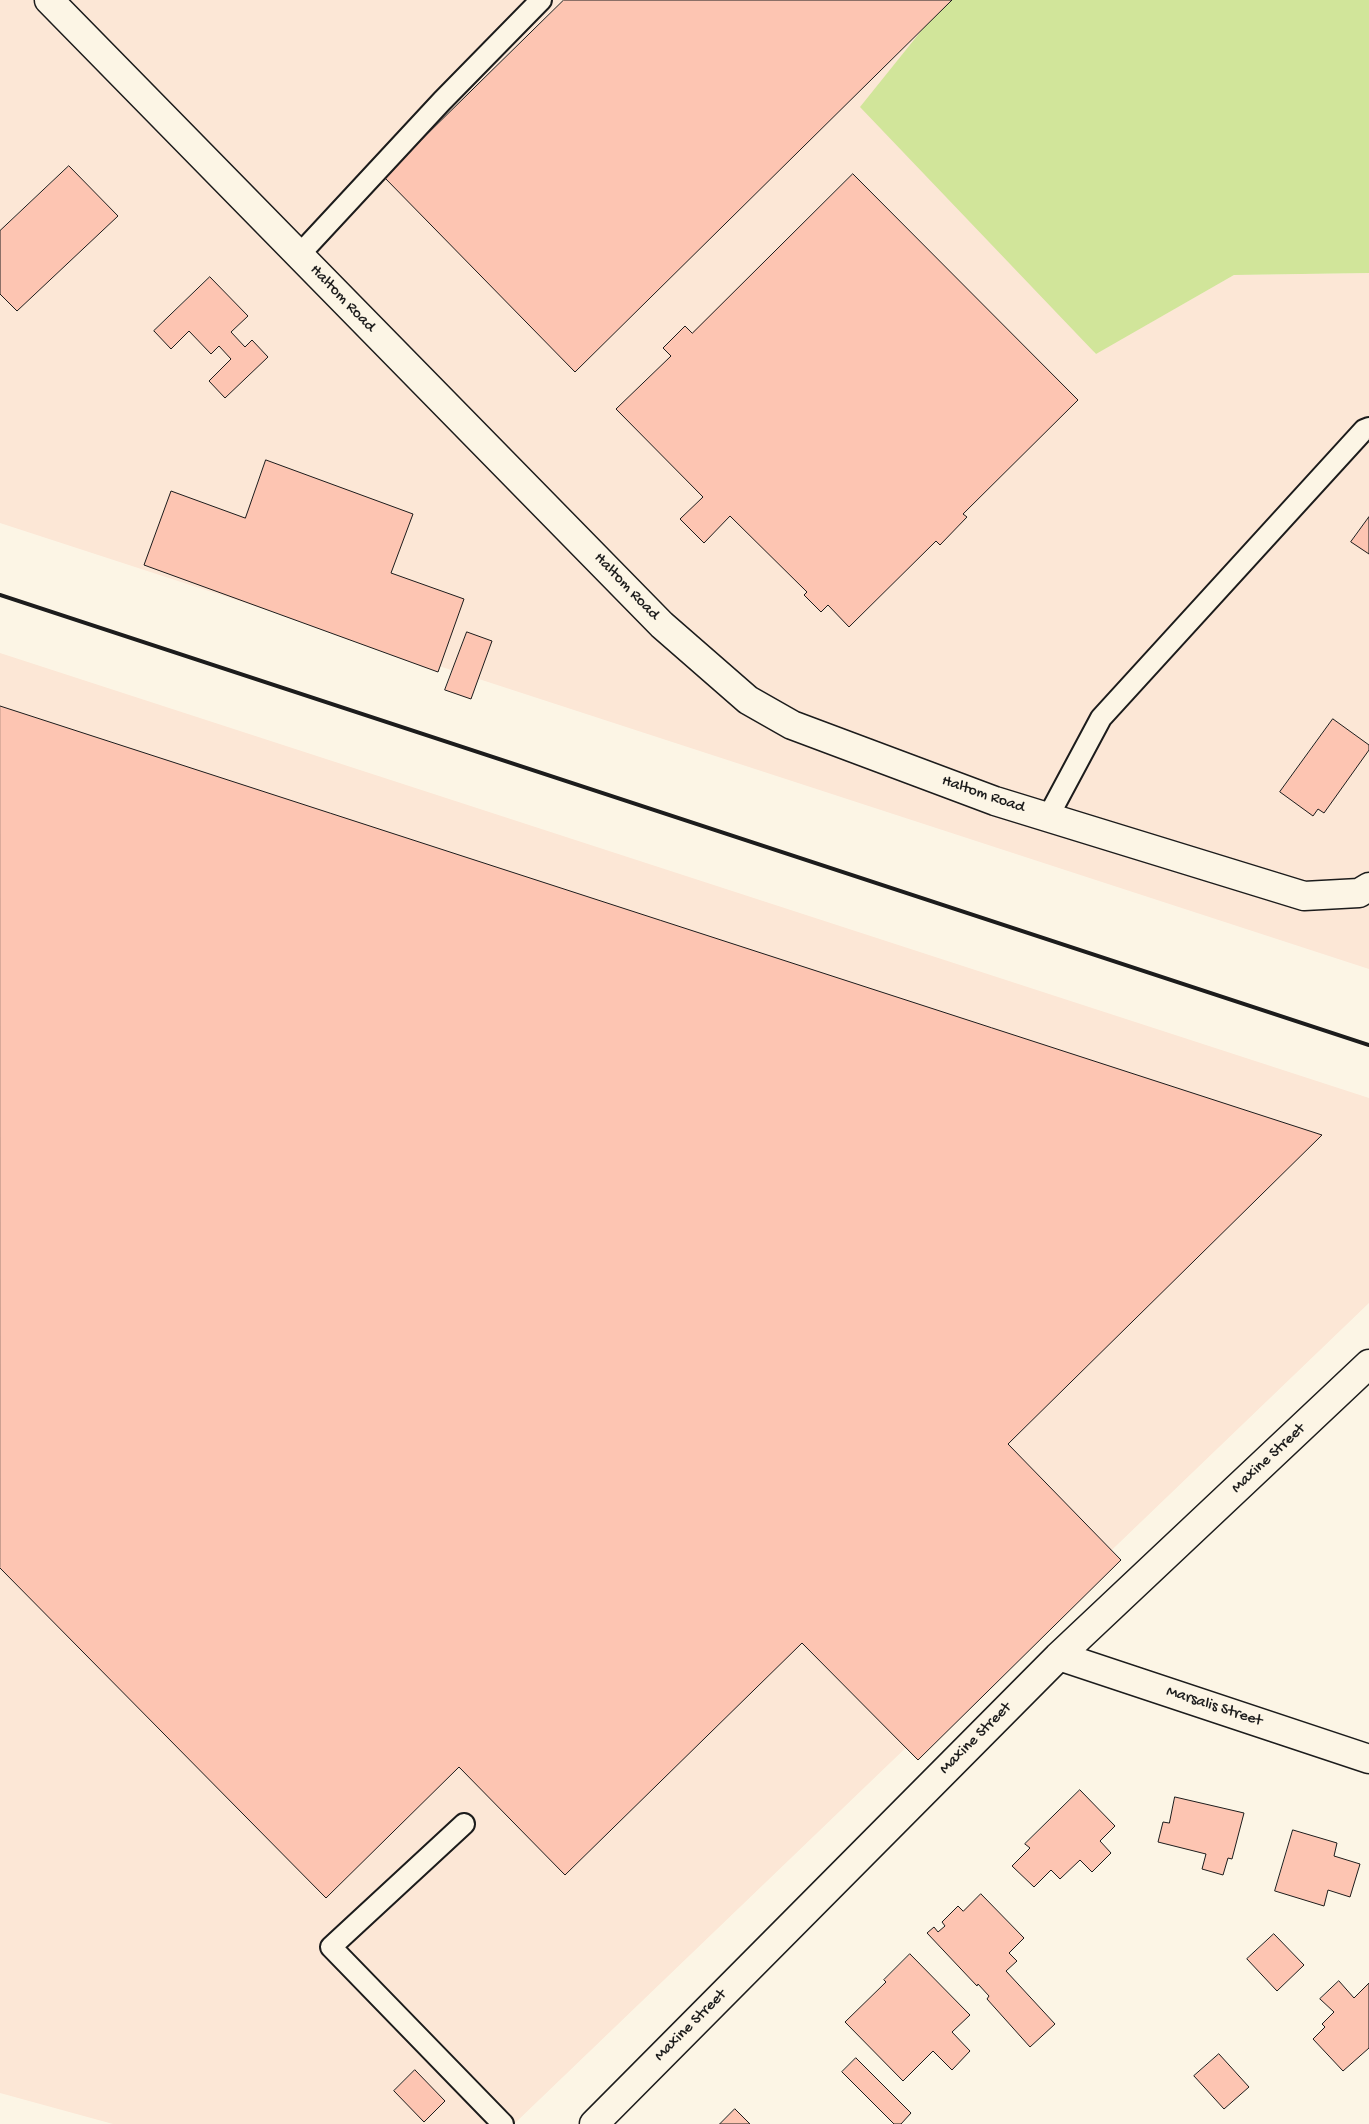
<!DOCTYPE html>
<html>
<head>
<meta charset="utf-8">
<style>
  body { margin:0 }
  canvas { display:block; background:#fcf5e5 }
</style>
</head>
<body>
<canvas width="1369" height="2124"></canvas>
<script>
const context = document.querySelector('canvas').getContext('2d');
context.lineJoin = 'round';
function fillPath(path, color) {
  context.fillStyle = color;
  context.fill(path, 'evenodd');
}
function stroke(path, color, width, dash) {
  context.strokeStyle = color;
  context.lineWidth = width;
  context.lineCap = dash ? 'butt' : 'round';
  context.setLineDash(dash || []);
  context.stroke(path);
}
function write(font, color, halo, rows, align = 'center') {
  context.font = font + ' "Gochi Hand",sans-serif';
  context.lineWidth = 4;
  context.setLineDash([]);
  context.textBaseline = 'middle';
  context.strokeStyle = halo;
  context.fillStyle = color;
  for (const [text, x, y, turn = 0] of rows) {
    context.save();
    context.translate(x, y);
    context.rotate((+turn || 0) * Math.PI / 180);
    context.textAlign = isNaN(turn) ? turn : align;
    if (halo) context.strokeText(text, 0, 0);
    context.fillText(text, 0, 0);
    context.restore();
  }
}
fillPath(new Path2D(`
  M 0,0 L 946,0 L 1095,354 L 1234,275 L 1369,273 L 1369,969 L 0,523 Z
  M 0,653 L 1369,1098 L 1369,1303 L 514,2124 L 113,2124 L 0,2093 Z`), '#fce7d6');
fillPath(new Path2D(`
  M 946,0 L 1369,0 L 1369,273 L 1234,275 L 1096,354 L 860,107 Z`), '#d1e59a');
const building = new Path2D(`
  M 564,0 L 952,0 L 575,372 L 384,177 Z
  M 69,166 L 118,216 L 17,311 L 0,294 L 0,231 Z
  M 853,174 L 1078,400 L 963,514 L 967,517 L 940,545 L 936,541 L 849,627 L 828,605 L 821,612 L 804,595 L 807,592 L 730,516 L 704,543 L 680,519 L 703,497 L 616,409 L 671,356 L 663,348 L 685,326 L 692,333 Z
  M 210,277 L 248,316 L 231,332 L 245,347 L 252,340 L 268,357 L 225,398 L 209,381 L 231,359 L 219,346 L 211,354 L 189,331 L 171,349 L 154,331 Z
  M 266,460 L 413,514 L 391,573 L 464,599 L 438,672 L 144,565 L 171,491 L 245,518 Z
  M 1369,517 L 1369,554 L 1351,542 Z
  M 467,632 L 492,641 L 471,699 L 445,690 Z
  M 0,706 L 1322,1135 L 1008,1444 L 1121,1560 L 918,1760 L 802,1643 L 565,1875 L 459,1767 L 326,1898 L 0,1568 Z
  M 1333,719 L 1369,745 L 1369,750 L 1324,813 L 1318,809 L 1313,816 L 1280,792 Z
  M 1080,1790 L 1115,1826 L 1100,1841 L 1111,1853 L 1092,1872 L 1080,1860 L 1060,1879 L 1051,1870 L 1034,1887 L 1012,1866 L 1030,1848 L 1025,1844 Z
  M 1175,1797 L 1244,1813 L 1232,1859 L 1228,1858 L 1223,1875 L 1202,1869 L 1206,1854 L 1158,1842 L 1163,1822 L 1169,1823 Z
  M 1293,1830 L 1337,1843 L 1334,1856 L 1360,1864 L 1350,1897 L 1328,1890 L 1324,1906 L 1275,1891 Z
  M 981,1894 L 1024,1938 L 1009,1953 L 1017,1961 L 1006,1971 L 1055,2024 L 1030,2047 L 987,1999 L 989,1996 L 978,1984 L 977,1986 L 927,1933 L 934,1927 L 938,1932 L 945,1926 L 942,1922 L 958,1906 L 963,1911 Z
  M 1274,1934 L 1304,1965 L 1277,1991 L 1247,1959 Z
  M 910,1954 L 970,2015 L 952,2032 L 970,2051 L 952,2070 L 933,2051 L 903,2081 L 845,2022 L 886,1982 L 884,1980 Z
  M 1339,1981 L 1354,1998 L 1369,1983 L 1369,2048 L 1343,2071 L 1313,2039 L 1325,2027 L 1322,2024 L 1334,2012 L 1320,1999 Z
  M 1219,2054 L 1249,2087 L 1224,2109 L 1194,2076 Z
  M 856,2058 L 911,2113 L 901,2124 L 894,2124 L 842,2072 Z
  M 415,2070 L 445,2101 L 424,2122 L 394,2091 Z
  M 735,2109 L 750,2124 L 720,2124 Z`);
fillPath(building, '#fdc5b2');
stroke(building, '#1c1c1c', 1);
const lane = new Path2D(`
  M 299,255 L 442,101 L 541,0
  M 1048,817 L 1101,718 L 1364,430 L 1369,428
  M 464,1824 L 331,1947 L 503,2124`);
const street = new Path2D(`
  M 1059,1656 L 1369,1759
  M 594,2124 L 1059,1656 L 1369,1364`);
const secondary = new Path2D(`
  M 49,0 L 662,625 L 748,700 L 792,725 L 995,801 L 1304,896 L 1359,893 L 1369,887`);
stroke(lane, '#1c1c1c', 24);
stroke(street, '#1c1c1c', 31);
stroke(secondary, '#1c1c1c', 31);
stroke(lane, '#fcf5e5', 20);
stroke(street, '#fcf5e5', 28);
stroke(secondary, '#fcf5e5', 28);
stroke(new Path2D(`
  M 0,595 L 1369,1045`), '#1c1c1c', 4);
write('16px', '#1c1c1c', '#fcf5e5', [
  ["Haltom Road",342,299,46],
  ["Haltom Road",626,587,46],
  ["Haltom Road",983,795,19],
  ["Maxine Street",1269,1459,-43],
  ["Marsalis Street",1214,1707,18],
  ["Maxine Street",976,1739,-45],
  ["Maxine Street",691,2026,-45]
]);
</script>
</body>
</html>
